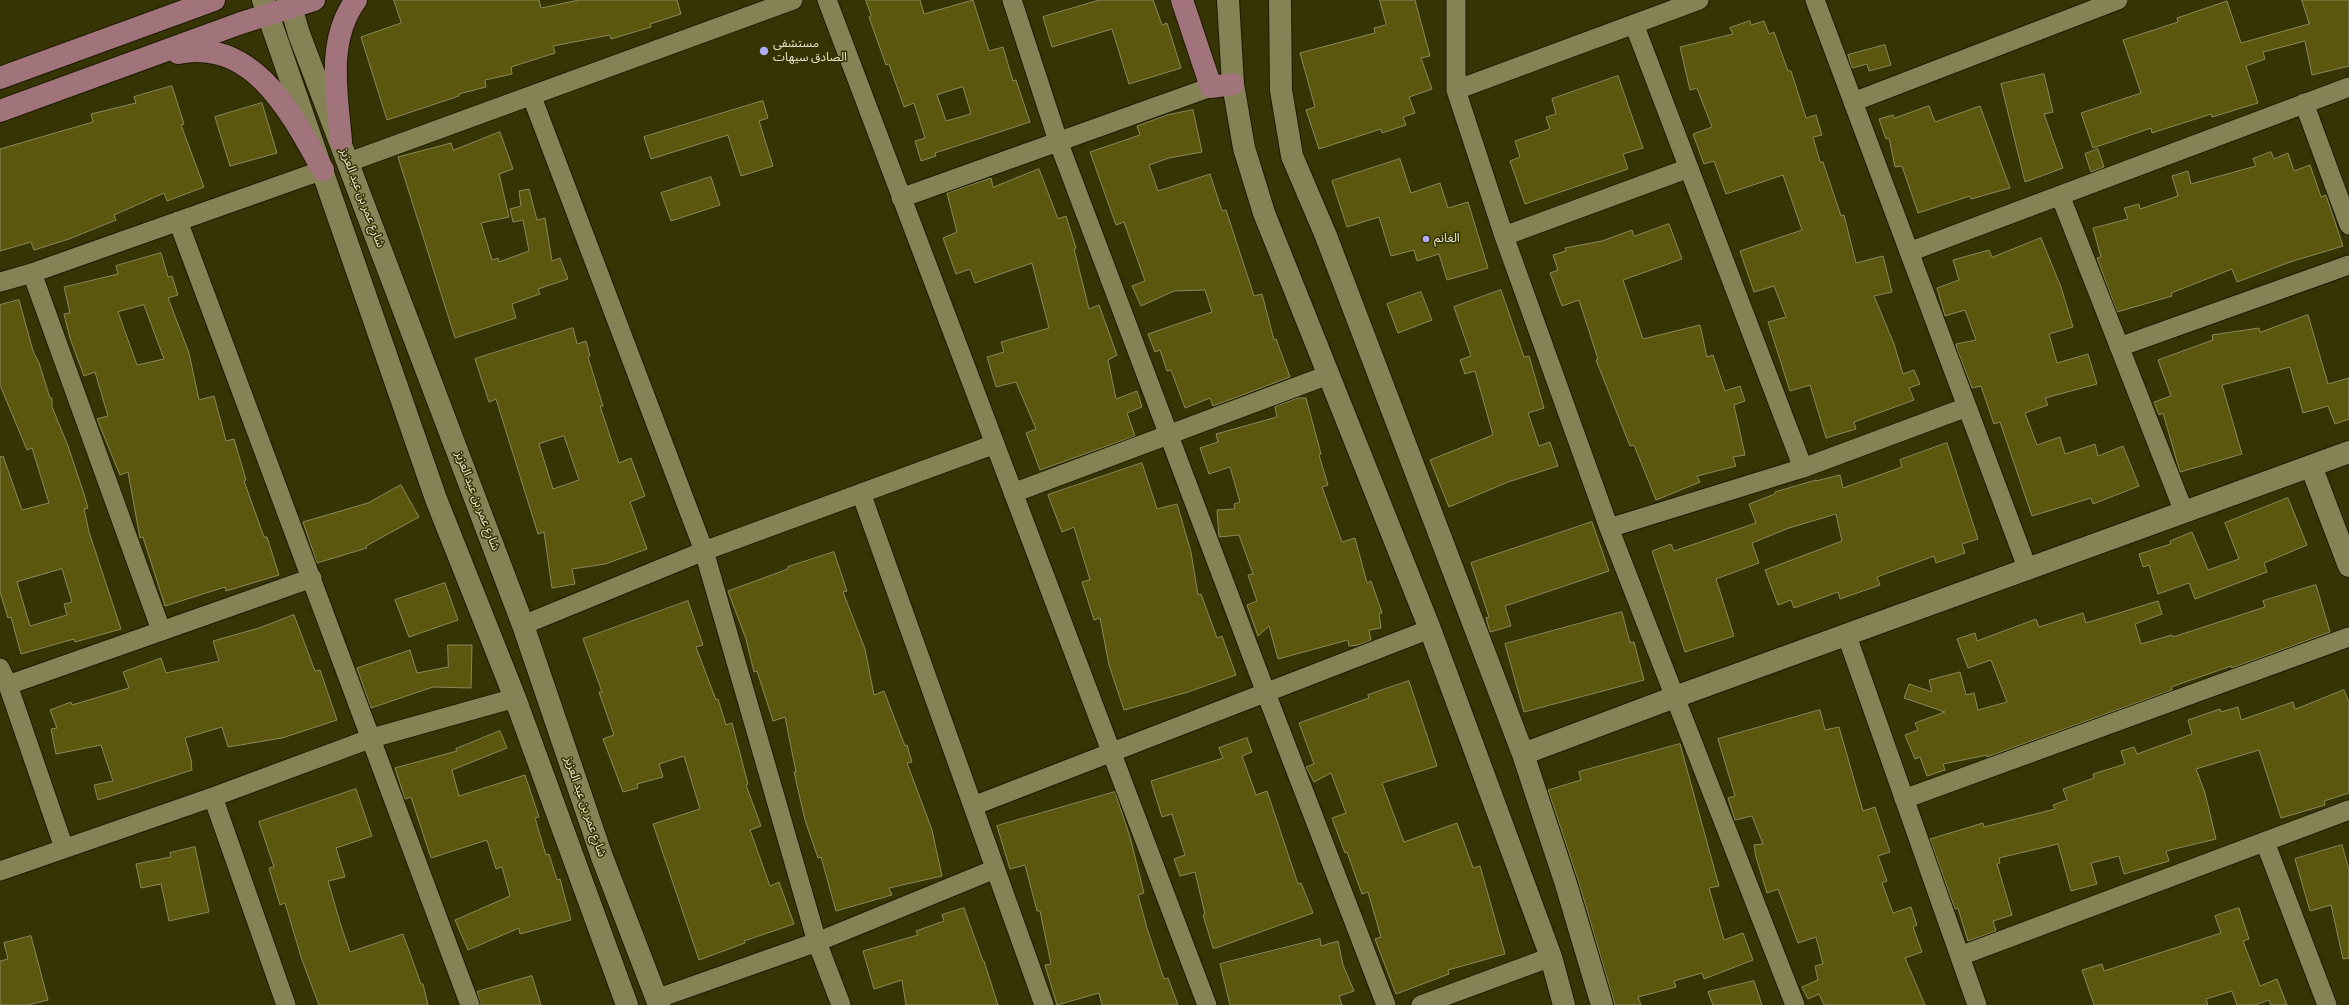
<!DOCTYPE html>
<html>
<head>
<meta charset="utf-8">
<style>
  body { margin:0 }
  canvas { display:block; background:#363304 }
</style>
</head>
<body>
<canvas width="2349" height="1005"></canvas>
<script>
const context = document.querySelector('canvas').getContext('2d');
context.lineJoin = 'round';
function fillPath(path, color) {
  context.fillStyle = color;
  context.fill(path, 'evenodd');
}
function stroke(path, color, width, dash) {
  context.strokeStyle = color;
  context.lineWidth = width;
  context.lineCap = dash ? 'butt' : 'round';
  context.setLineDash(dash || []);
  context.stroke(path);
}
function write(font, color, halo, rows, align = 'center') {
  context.font = font + ' Signika,"Noto Sans Arabic",sans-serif';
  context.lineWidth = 3;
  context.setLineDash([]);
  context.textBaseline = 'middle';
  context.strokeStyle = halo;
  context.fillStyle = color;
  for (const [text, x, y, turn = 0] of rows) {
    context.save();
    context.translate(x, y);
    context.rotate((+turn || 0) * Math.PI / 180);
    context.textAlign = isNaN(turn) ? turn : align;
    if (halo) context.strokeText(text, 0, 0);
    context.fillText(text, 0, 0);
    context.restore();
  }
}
const building = new Path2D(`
  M 394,0 L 539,0 L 541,8 L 579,0 L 677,0 L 681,14 L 650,24 L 651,27 L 611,39 L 610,35 L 553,46 L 555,53 L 511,67 L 512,74 L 485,80 L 486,87 L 459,94 L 459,96 L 387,120 L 361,37 L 401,23 Z
  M 866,0 L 920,0 L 924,14 L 973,0 L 989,51 L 1003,47 L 1013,81 L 1016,80 L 1030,122 L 935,153 L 936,156 L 921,161 L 915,141 L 925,138 L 914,103 L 904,107 L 889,64 L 886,65 L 869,17 L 871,16 ZM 963,87 L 971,114 L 946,121 L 937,95 Z
  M 1100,0 L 1153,0 L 1162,25 L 1167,23 L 1181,68 L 1129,84 L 1112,29 L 1052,47 L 1043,17 Z
  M 1380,0 L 1415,0 L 1430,56 L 1421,58 L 1432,89 L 1409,97 L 1415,113 L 1403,117 L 1406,125 L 1382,133 L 1381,129 L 1319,149 L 1306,110 L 1315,107 L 1300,53 L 1375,33 L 1374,28 L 1386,25 Z
  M 2302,0 L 2349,0 L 2349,66 L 2312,75 L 2305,41 L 2263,52 L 2265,59 L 2246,66 L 2258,103 L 2212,117 L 2211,114 L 2152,133 L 2151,128 L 2093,148 L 2081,113 L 2141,93 L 2123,40 L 2178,22 L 2177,18 L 2227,1 L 2241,43 L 2309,24 Z
  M 1750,21 L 1751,25 L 1764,21 L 1769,34 L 1774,32 L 1788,71 L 1791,71 L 1806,118 L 1816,115 L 1822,135 L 1813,137 L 1820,162 L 1823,162 L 1841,216 L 1844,215 L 1856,263 L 1883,256 L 1892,292 L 1874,296 L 1894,344 L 1903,374 L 1914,370 L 1920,384 L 1909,388 L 1914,400 L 1854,422 L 1856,429 L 1826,438 L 1810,385 L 1790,391 L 1768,322 L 1786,317 L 1774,286 L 1754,292 L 1740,251 L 1802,230 L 1783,175 L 1726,194 L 1714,161 L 1704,164 L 1693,134 L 1712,127 L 1697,88 L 1690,90 L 1680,47 L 1733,34 L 1730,28 Z
  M 1885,45 L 1891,65 L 1869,71 L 1867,64 L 1852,68 L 1848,55 Z
  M 2044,74 L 2053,112 L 2044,114 L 2063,168 L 2025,182 L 2001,84 Z
  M 1618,76 L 1643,148 L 1623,154 L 1628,169 L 1525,204 L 1510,161 L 1520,157 L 1515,141 L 1550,129 L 1546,117 L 1556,114 L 1552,99 Z
  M 172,86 L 184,124 L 181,125 L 204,187 L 167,201 L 164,193 L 114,215 L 116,220 L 69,239 L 34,250 L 31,242 L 0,251 L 0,149 L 93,122 L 91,114 L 136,103 L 134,97 Z
  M 763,101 L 768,118 L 759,121 L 773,166 L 741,176 L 728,135 L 651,159 L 644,137 Z
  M 262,103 L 277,153 L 230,166 L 215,117 Z
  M 1929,106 L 1935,122 L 1980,106 L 2010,188 L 1971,199 L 1970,196 L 1918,213 L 1902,166 L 1895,167 L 1889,138 L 1886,139 L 1879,119 L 1893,115 L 1894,118 Z
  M 1193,110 L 1202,152 L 1169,158 L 1149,165 L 1158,191 L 1210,174 L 1222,211 L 1226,210 L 1254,296 L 1262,294 L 1274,340 L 1276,339 L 1290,377 L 1213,406 L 1210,398 L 1185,408 L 1171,370 L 1167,371 L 1160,350 L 1155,352 L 1148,334 L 1212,312 L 1205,290 L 1174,291 L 1141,306 L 1132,286 L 1145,281 L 1124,222 L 1116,225 L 1090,152 L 1140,135 L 1137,126 L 1167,115 Z
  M 500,132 L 513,169 L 499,174 L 509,217 L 481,223 L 492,260 L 498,258 L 499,262 L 529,251 L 523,220 L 513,222 L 510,209 L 521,206 L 519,191 L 529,189 L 537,220 L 545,218 L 552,261 L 560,258 L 568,279 L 538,289 L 540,294 L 512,304 L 516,318 L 455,338 L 398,157 L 451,143 L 453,150 Z
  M 2098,149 L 2104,167 L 2091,172 L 2085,154 Z
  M 2271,152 L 2274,159 L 2288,153 L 2294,171 L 2310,165 L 2321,197 L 2326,195 L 2343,246 L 2290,262 L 2237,282 L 2232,269 L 2171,293 L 2172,296 L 2117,312 L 2097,258 L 2101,257 L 2093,228 L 2128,219 L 2124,208 L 2139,204 L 2140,209 L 2178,196 L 2172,176 L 2188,171 L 2191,184 L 2256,166 L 2253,159 Z
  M 1400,159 L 1411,193 L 1440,183 L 1448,208 L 1468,202 L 1488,268 L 1447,280 L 1439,254 L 1417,261 L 1414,250 L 1391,256 L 1379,217 L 1347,227 L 1332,181 Z
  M 1039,169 L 1058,219 L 1066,216 L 1076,248 L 1074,249 L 1089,309 L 1099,305 L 1117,355 L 1108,360 L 1116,399 L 1137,391 L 1142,407 L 1127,413 L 1135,436 L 1040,470 L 1026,433 L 1036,429 L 1016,382 L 996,387 L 987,357 L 1004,352 L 1001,342 L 1049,328 L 1032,263 L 975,283 L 970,269 L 956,274 L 943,238 L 957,232 L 947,193 L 991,178 L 993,187 Z
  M 711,177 L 720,205 L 671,221 L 661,193 Z
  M 1669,224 L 1682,259 L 1623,280 L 1643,339 L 1700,325 L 1707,357 L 1713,355 L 1725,391 L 1740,386 L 1745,401 L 1734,405 L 1745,455 L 1733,457 L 1736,466 L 1697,476 L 1700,482 L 1656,500 L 1634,445 L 1630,446 L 1596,360 L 1598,359 L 1579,300 L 1562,306 L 1550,273 L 1558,270 L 1553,255 L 1566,251 L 1565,248 L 1602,241 L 1632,230 L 1634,236 Z
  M 2041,238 L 2061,287 L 2073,327 L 2049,334 L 2057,363 L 2088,354 L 2097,384 L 2045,398 L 2048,405 L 2025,413 L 2037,445 L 2060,437 L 2065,454 L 2095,444 L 2098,456 L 2123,446 L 2139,486 L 2093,504 L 2091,498 L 2032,516 L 2000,422 L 1994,424 L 1981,386 L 1972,388 L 1957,349 L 1956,344 L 1976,340 L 1965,310 L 1945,316 L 1937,288 L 1959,280 L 1953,260 L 1989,250 L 1992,257 Z
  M 161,253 L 168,277 L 172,276 L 178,295 L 168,298 L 189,353 L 199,400 L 214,396 L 226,441 L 234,439 L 246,480 L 244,481 L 264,537 L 267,537 L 279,575 L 226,591 L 225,587 L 165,606 L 143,537 L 140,538 L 128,472 L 120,475 L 97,419 L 108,416 L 95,372 L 84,376 L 70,338 L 64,314 L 70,313 L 64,287 L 118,274 L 116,266 ZM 144,305 L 164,359 L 137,365 L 118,312 Z
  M 1501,290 L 1524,357 L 1529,356 L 1544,408 L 1528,413 L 1539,446 L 1550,442 L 1558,466 L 1508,482 L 1449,507 L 1430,460 L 1493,435 L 1475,371 L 1465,374 L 1460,360 L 1471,356 L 1454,307 Z
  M 1421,292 L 1432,320 L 1398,333 L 1387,304 Z
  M 19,300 L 33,351 L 39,363 L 50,398 L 52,398 L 52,407 L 68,446 L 84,494 L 88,508 L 84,509 L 89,532 L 121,629 L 75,642 L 74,639 L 21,654 L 11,617 L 8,618 L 0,592 L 0,457 L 3,456 L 22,510 L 49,503 L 32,448 L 27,450 L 0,385 L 0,305 ZM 62,569 L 72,602 L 64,604 L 67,615 L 30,626 L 17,582 Z
  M 2308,315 L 2328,384 L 2349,378 L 2349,419 L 2335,424 L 2328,406 L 2303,413 L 2290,367 L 2222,385 L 2242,454 L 2180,472 L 2163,413 L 2159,415 L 2154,402 L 2171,396 L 2158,360 L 2213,340 L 2212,335 L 2259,328 L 2260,332 Z
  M 573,328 L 577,344 L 586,341 L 590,356 L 588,357 L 603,406 L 600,406 L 619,463 L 631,458 L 645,496 L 630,502 L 647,549 L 605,564 L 572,569 L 575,584 L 552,588 L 544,532 L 538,534 L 496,399 L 489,402 L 475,359 ZM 564,436 L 579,480 L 553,489 L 539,444 Z
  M 1298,398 L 1306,398 L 1321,454 L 1319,455 L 1328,485 L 1322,487 L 1342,542 L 1355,538 L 1367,583 L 1371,581 L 1382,613 L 1379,614 L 1381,628 L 1369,630 L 1371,640 L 1359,645 L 1349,646 L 1348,640 L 1278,659 L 1269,626 L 1258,636 L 1247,605 L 1257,601 L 1248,575 L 1253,574 L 1239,535 L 1219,537 L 1217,510 L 1235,509 L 1234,504 L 1240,502 L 1230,467 L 1209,474 L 1200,448 L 1218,442 L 1216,434 L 1277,417 L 1275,407 Z
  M 1947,443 L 1978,539 L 1962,544 L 1965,553 L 1936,563 L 1934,556 L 1877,577 L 1880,585 L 1840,599 L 1838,592 L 1794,608 L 1791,600 L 1778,605 L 1765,570 L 1842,541 L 1836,514 L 1789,528 L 1752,543 L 1759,563 L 1716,579 L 1734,636 L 1685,652 L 1652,551 L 1671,544 L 1674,551 L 1756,523 L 1749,504 L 1775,494 L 1775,492 L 1816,480 L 1816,481 L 1840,475 L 1843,488 L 1902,467 L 1900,460 Z
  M 1142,463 L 1157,509 L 1177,504 L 1191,552 L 1198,595 L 1201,594 L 1217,638 L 1222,636 L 1236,675 L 1188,692 L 1124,710 L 1109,665 L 1100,618 L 1094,620 L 1082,582 L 1090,580 L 1074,527 L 1062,532 L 1048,495 Z
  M 401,485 L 419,517 L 366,546 L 367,548 L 317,563 L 303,522 L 368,503 Z
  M 2288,498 L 2307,545 L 2264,563 L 2267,572 L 2195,599 L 2189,583 L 2158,594 L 2149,565 L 2143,567 L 2139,554 L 2171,544 L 2170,541 L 2192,532 L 2208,570 L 2239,559 L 2225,523 Z
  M 1592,522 L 1609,571 L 1505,606 L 1511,626 L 1490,632 L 1486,618 L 1489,617 L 1471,563 Z
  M 834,552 L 847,591 L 843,592 L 865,649 L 874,695 L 884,691 L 905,746 L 907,745 L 912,762 L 907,763 L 932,830 L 942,876 L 889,888 L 892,895 L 836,911 L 821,857 L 818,858 L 805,820 L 794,772 L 796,772 L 785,717 L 773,721 L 757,671 L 754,672 L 746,639 L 728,591 L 788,569 L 788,567 Z
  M 445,583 L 458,620 L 409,637 L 395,600 Z
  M 2316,585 L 2330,632 L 2232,668 L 2231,666 L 2171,687 L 2172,690 L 1987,757 L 1987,755 L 1943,764 L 1945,770 L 1927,776 L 1920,757 L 1915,759 L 1905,735 L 1918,730 L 1915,723 L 1945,712 L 1904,698 L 1909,684 L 1932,692 L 1929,680 L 1960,672 L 1966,695 L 1974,693 L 1978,710 L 2007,702 L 1991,660 L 1968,668 L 1957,639 L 1975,633 L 1977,641 L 2036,619 L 2039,627 L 2083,613 L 2086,623 L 2158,601 L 2162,614 L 2135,624 L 2141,644 L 2172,635 L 2173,637 L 2265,607 L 2263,601 Z
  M 688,601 L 703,645 L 696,647 L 716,700 L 718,699 L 726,725 L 732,723 L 748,784 L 746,785 L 761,826 L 750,830 L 770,886 L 779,882 L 794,924 L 744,941 L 745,943 L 699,960 L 653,824 L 700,809 L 684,756 L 659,764 L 663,777 L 637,784 L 638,788 L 623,792 L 603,739 L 614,735 L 599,692 L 602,692 L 583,639 Z
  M 1622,612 L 1630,643 L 1634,642 L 1644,680 L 1524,712 L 1505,644 Z
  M 294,615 L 315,671 L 320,670 L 337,720 L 282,738 L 228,747 L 222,727 L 185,738 L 192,763 L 191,764 L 192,770 L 98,800 L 94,785 L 113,781 L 101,745 L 56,754 L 51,729 L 57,728 L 50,710 L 71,702 L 72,705 L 129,688 L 123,672 L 161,658 L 166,673 L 219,661 L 213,641 L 259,628 Z
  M 448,645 L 472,645 L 471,688 L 433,687 L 371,708 L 357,668 L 410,650 L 417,673 L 448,667 Z
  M 1409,681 L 1437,766 L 1382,783 L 1404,842 L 1457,823 L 1473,868 L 1480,866 L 1505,954 L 1448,970 L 1449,974 L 1396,994 L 1375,939 L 1381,937 L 1368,892 L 1362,894 L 1347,852 L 1345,853 L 1332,818 L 1346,813 L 1331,773 L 1314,782 L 1306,767 L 1314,764 L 1299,723 L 1369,698 L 1368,695 Z
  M 2344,690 L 2349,702 L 2349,793 L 2324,801 L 2325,805 L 2281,818 L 2259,750 L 2196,769 L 2205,793 L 2216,839 L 2166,851 L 2169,861 L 2124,874 L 2119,856 L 2091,863 L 2097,884 L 2071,891 L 2058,844 L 1999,858 L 2000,863 L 1997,864 L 2012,915 L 1993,921 L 1996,931 L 1968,941 L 1958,908 L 1955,909 L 1930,839 L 1983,823 L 1984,827 L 2055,809 L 2053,805 L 2067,800 L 2063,789 L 2094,778 L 2093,774 L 2125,764 L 2121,751 L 2134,747 L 2137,754 L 2192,734 L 2188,720 L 2220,709 L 2221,712 L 2238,707 L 2241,720 L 2293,702 L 2295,709 Z
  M 1820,710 L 1825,730 L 1839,727 L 1863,811 L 1875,807 L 1890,852 L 1878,856 L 1887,881 L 1882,883 L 1893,913 L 1911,907 L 1917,925 L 1913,927 L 1922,952 L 1905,958 L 1925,1005 L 1824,1005 L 1819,994 L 1808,999 L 1802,987 L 1818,980 L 1815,966 L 1823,964 L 1816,937 L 1798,943 L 1778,889 L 1767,893 L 1756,857 L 1754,845 L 1763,844 L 1752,816 L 1735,820 L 1728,798 L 1735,796 L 1718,739 Z
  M 500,731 L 507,748 L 452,770 L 459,796 L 525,775 L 539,817 L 535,818 L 546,855 L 549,854 L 557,880 L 560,879 L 571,920 L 520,934 L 519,928 L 468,950 L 455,920 L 510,896 L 502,867 L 496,869 L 487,840 L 431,858 L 411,797 L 405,799 L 395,768 L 457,751 L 456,749 Z
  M 1247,738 L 1252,752 L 1242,756 L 1256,795 L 1267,791 L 1298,884 L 1301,883 L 1313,913 L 1216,948 L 1213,948 L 1203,915 L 1205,914 L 1195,872 L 1180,876 L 1174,859 L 1185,855 L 1172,814 L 1162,817 L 1151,781 L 1223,758 L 1219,748 Z
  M 1680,744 L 1719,886 L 1709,888 L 1724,940 L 1743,933 L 1753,960 L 1704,979 L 1702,973 L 1674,981 L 1676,987 L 1638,997 L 1641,1005 L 1615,1005 L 1578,880 L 1548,790 L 1581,780 L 1579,772 Z
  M 356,789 L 372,836 L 336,848 L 345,877 L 328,881 L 342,929 L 350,952 L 403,934 L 421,984 L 423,984 L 428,1005 L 319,1005 L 302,960 L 285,903 L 280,905 L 269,868 L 274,867 L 259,822 Z
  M 1115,792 L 1130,837 L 1144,893 L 1138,895 L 1147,928 L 1164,979 L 1168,978 L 1178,1005 L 1102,1005 L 1099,993 L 1057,1005 L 1045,965 L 1051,964 L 1040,911 L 1037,911 L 1025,865 L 1010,869 L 997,826 Z
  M 2342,845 L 2349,870 L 2349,958 L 2343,959 L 2331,905 L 2310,911 L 2295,859 Z
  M 195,847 L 209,912 L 169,921 L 161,884 L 141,888 L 136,864 L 171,857 L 170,853 Z
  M 964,908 L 983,961 L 984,961 L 998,1005 L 906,1005 L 902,980 L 874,989 L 863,951 L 918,935 L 916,931 L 944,921 L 942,915 Z
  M 2239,908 L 2249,939 L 2243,941 L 2260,986 L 2277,979 L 2287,1005 L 2271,1005 L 2269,1000 L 2255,1005 L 2237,1005 L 2232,991 L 2206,999 L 2208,1005 L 2094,1005 L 2082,970 L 2102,964 L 2104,971 L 2221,933 L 2215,916 Z
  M 31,936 L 48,1000 L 27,1005 L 0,1005 L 0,961 L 8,959 L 4,943 Z
  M 1320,939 L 1321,946 L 1338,941 L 1343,965 L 1354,991 L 1339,996 L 1342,1005 L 1230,1005 L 1220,964 Z
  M 532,976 L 541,1005 L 481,1005 L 477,992 Z
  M 1754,981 L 1762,1005 L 1713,1005 L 1708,992 Z`);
fillPath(building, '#5c570e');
stroke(building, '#8a885b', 1);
const minor = new Path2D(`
  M 827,0 L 1207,1005
  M 1012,0 L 1058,141 L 1266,693 L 1386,1005
  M 1456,0 L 1456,90 L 1504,236 L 1609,528 L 1795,1005
  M 1815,0 L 2028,570
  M 1634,24 L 1803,468
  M 1456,90 L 1699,0
  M 532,97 L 704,551 L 817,942 L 841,1005
  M 1853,102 L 2118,0
  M 2304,103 L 2349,225
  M 349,162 L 793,0
  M 2060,195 L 2184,512
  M 901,198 L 1211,87
  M 178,221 L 470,1005
  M 1504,236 L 1689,168
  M 1909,252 L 2349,87
  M 32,273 L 161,630
  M 0,282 L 32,273 L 323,170
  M 2119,347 L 2349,265
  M 861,493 L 1044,1005
  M 1013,493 L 1328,375
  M 1609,528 L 1803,468 L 1967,407
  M 523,625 L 704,551 L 995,444
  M 1847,636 L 1977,1005
  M 0,668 L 8,685 L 64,848
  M 8,685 L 312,578
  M 213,797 L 286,1005
  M 1904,799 L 2349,637
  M 973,806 L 1430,629
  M 2265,842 L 2327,1005
  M 0,871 L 213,797 L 372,738 L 515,698
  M 1960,956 L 2349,810
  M 656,999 L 817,942 L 995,869
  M 1421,1005 L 1551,957`);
const tertiary = new Path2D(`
  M 1228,0 L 1233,84 L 1244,148 L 1264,213 L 1430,629 L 1551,957 L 1564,1005
  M 1280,0 L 1281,90 L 1292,156 L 1326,236 L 1523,754 L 1566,884 L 1602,1005
  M 2311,466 L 2349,566
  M 1523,754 L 1675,697 L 2349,452`);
const secondary = new Path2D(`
  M 263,0 L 436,499 L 515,698 L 627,1005
  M 289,0 L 299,34 L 523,625 L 602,857 L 659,1005`);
const primary = new Path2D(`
  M 1182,0 L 1211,87 L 1233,84
  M 178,53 C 254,37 292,115 323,170
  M 0,78 L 214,0
  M 0,111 L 241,23 L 314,0
  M 341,141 C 337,94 326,41 356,0`);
stroke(minor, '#1d1a00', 21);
stroke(tertiary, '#1d1a00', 24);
stroke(secondary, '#1d1a00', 24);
stroke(primary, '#1d1a00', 24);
stroke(minor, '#858356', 19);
stroke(tertiary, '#858356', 22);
stroke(secondary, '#858356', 22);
stroke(primary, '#a1737b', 22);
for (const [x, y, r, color] of [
  [764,51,5,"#b1adfa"],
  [1426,239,4,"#b1adfa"]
]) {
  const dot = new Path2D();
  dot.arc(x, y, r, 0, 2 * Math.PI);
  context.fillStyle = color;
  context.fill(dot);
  stroke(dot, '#363304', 1.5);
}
write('12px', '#e7e6ce', '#363304', [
  ["مستشفى",773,44],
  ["الصادق سيهات",773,58],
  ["الغانم",1434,239]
], 'left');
write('12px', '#e7e6ce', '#363304', [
  ["شارع عمر بن عبد العزيز",362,198,69],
  ["شارع عمر بن عبد العزيز",477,501,69],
  ["شارع عمر بن عبد العزيز",585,807,71]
]);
</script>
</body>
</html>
